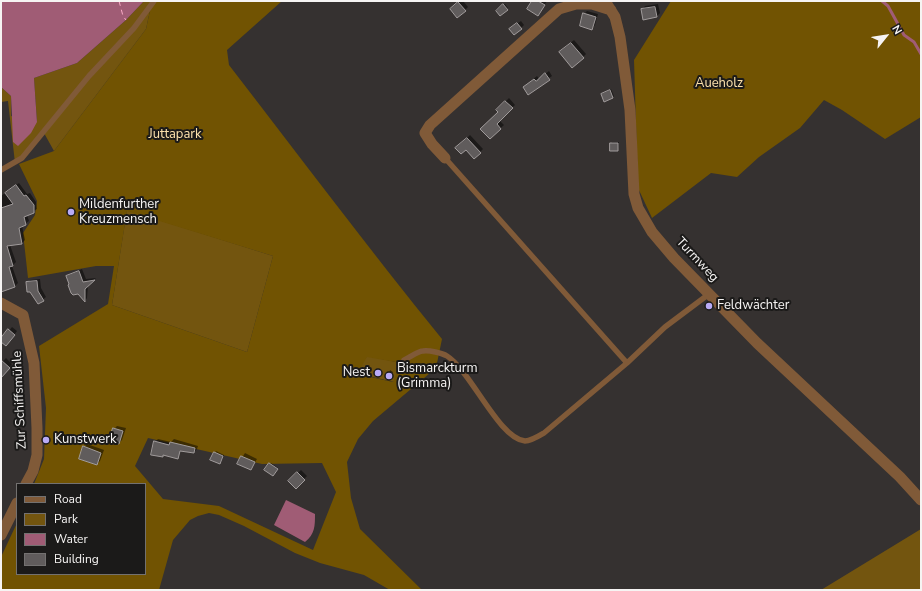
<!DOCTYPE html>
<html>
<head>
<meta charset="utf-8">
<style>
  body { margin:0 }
  #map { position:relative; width:922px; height:591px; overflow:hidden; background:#353130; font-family:"Nunito Sans",sans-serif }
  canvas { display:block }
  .frame { position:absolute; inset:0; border:2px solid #f6f4f3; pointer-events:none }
  .legend { position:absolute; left:16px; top:483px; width:130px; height:92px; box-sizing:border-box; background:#1b1a19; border:1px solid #737170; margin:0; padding:5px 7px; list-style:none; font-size:12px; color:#f6f4f3 }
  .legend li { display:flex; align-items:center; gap:8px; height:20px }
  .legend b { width:20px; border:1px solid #737170 }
  .north { position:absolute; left:866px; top:16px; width:40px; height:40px; -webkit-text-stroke:3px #1b1a19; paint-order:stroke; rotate:60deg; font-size:11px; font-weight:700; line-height:16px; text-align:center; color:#f6f4f3 }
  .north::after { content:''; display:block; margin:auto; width:14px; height:18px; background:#f6f4f3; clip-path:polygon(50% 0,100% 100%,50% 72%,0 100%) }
</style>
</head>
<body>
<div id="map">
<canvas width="922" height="591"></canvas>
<div class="frame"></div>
<ul class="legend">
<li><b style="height:5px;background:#805a38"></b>Road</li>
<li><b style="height:11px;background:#73550f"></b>Park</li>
<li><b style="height:11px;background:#a05c75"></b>Water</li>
<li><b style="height:11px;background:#605c5c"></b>Building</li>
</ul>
<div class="north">N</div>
</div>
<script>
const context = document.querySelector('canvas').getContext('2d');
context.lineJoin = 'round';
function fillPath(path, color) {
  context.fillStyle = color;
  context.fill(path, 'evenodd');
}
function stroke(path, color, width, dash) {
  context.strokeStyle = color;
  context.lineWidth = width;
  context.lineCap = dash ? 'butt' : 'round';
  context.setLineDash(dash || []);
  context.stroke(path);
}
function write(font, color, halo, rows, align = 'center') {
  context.font = font + ' "Nunito Sans",sans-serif';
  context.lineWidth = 4;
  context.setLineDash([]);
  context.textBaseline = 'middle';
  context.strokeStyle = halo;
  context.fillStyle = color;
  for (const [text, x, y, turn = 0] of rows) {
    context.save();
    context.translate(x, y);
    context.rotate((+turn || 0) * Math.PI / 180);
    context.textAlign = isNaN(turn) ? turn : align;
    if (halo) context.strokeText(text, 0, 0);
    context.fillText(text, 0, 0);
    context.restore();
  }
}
fillPath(new Path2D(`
  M 144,1 L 152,1 L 146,29 L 54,151 L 44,133 L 15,163 L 8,101 L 1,102 L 1,87 L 11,96 L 11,116 L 37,122 L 34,78 L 77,63 L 126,20 Z
  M 127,210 L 273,256 L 247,352 L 112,305 Z
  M 367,356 L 401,363 L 394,382 L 356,373 Z
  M 921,529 L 921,590 L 821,590 Z`), '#73550f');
fillPath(new Path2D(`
  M 152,1 L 282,1 L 227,50 L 229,65 C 300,157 369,249 442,339 L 436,368 L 373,421 L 358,439 L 347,462 L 351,498 L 360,529 L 422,590 L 390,590 L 364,575 L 320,563 L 295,553 L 244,526 L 219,515 L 209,513 L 198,516 L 190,520 L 173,540 L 159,590 L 1,590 L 1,557 L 17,523 L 17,574 L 145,574 L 145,484 L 34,484 L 44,459 L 46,408 L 39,346 L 108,304 L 114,266 L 96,266 L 28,278 L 23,233 L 35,215 L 37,201 L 19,164 L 54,151 L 146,29 ZM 127,211 L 273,256 L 247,352 L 112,305 ZM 367,357 L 401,363 L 393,382 L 357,374 ZM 148,438 L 262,464 L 322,463 L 336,492 L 313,550 L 219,506 L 163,499 L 135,466 Z
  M 671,1 L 921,1 L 921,117 L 885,139 L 842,110 L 824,100 L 800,128 L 759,157 L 737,177 L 711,173 L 652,218 L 638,188 L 634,60 Z`), '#715302');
fillPath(new Path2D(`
  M 1,1 L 144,1 L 126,20 L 77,63 L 34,78 L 37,122 L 31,133 L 18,146 L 13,142 L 11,96 L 1,87 Z
  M 286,500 L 315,514 C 315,526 315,534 305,542 L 274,525 Z`), '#a05c75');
fillPath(new Path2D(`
  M 460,1 L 463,1 L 468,7 L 465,10 L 454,6 Z
  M 533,1 L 547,1 L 538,15 Z
  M 505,4 L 508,8 L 500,15 L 497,11 Z
  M 658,4 L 660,13 L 657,16 L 642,10 L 645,6 Z
  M 587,11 L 598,14 L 595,25 L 592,29 L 584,14 Z
  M 521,21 L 524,25 L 521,28 L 514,26 Z
  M 574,40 L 586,54 L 583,57 L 563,49 Z
  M 549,71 L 552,76 L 528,94 L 527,84 L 537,76 L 539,79 Z
  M 611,89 L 614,96 L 613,97 L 602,94 Z
  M 509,98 L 515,105 L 499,120 L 504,125 L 490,138 L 500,112 L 497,110 Z
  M 470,135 L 483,149 L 474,158 L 466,149 L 457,148 Z
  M 612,142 L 619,142 L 618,150 L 611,150 Z
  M 19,183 L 27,194 L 30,193 L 36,202 L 37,209 L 27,215 L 29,221 L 22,226 L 25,240 L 22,243 L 10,245 L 16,262 L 12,266 L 18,283 L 14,287 L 1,291 L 1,196 Z
  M 82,269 L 86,279 L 96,278 L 88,285 L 87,298 L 85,301 L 67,276 Z
  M 40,279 L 41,288 L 46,297 L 38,303 L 27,283 L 30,280 Z
  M 12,327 L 17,331 L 9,342 L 1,341 Z
  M 6,358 L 12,364 L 1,378 L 1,363 Z
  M 390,370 L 393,372 L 392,378 L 388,377 Z
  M 117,426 L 126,428 L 122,440 L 119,443 L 114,429 Z
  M 158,439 L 171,442 L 174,439 L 198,446 L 197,449 L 194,452 L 181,450 L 177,458 L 164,454 L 162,456 L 155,442 Z
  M 87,444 L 104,450 L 100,461 L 97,464 L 84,447 Z
  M 216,451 L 224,455 L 221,462 L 215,453 Z
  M 245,453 L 257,459 L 251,469 L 238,464 Z
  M 271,463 L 278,468 L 274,473 L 270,464 Z
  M 301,470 L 307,476 L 296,487 L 290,481 Z`), '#0007');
stroke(new Path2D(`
  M 882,1 L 888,6 L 904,35 L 914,42 L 921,54`), '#a05c75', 3);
stroke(new Path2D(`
  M 119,1 L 123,16 L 126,20`), '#faabc6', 1, [5, 4]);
const building = new Path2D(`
  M 532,1 L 538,1 L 545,5 L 538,16 L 527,9 Z
  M 458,2 L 466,11 L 457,18 L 450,9 Z
  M 503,4 L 508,10 L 500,16 L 496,11 Z
  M 655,7 L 657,17 L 643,20 L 641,9 Z
  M 583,13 L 596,17 L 592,30 L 580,26 Z
  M 517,23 L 522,29 L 514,35 L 509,29 Z
  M 571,43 L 584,58 L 572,68 L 559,52 Z
  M 545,73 L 550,80 L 528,95 L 523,87 L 534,79 L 536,81 Z
  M 610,90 L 613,98 L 604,102 L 601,94 Z
  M 505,101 L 513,108 L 497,124 L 501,129 L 490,139 L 480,129 L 498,112 L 496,110 Z
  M 467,138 L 481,153 L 474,159 L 466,150 L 461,154 L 455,148 Z
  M 610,143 L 618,143 L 618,151 L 610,151 Z
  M 16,185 L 24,196 L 26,195 L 34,205 L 34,213 L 24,217 L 26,225 L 19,228 L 22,244 L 7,246 L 13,266 L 9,267 L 15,287 L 1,292 L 1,208 L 13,204 L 5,193 Z
  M 79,271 L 83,282 L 95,280 L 85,289 L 85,302 L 78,294 L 73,295 L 71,293 L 68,285 L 69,284 L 66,276 Z
  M 37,281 L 38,291 L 44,301 L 38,304 L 30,292 L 27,292 L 26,282 Z
  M 8,329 L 15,335 L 6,346 L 1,342 L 1,338 Z
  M 1,360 L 10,368 L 1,378 Z
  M 113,428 L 123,431 L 119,444 L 109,441 Z
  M 154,441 L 169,445 L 170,442 L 195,448 L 194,453 L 180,451 L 178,459 L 163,455 L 163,457 L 151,455 Z
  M 83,446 L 101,453 L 97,465 L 79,459 Z
  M 214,452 L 223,456 L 220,464 L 210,460 Z
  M 241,456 L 255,462 L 251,470 L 237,464 Z
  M 269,463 L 278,469 L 273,476 L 264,470 Z
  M 297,472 L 305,480 L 296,489 L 288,481 Z`);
fillPath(building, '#605c5c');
stroke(building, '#a09b9b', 1);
stroke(new Path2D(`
  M 445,158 L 627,363
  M 1,170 L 22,158 L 89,76 L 134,28 L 154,1
  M 404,360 C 409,358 418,351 423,351 C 429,350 442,353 447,356 C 471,371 499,439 525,441 C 531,441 539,436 544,433 L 627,363 L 665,327 L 709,294`), '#805a38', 5.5);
stroke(new Path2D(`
  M 605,1 L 615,17 L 620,37 L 630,110 L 634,194 L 638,208 L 652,232 L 674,258 L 757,343 L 900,477 L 921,500
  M 445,158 L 432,144 L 425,133 L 430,125 L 559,9 L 576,4 L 592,4 L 611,10
  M 1,303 L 23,315 L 34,363 L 37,428 L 37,455 L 33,471 L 26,484
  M 1,535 L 17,503`), '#805a38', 11);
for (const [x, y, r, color] of [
  [71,212,4,"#b9abf7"],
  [709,306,4,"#b9abf7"],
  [378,373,4,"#b9abf7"],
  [389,376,4,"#b9abf7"],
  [46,440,4,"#b9abf7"]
]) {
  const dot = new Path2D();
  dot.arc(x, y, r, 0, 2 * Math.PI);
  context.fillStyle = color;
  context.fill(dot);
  stroke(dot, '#1b1a19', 1.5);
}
write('13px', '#fce1ac', '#1b1a19', [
  ["Aueholz",719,84],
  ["Juttapark",175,135]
]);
write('13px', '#f6f4f3', '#1b1a19', [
  ["Mildenfurther",79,205],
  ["Kreuzmensch",79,220],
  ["Feldwächter",717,306],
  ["Bismarckturm",397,369],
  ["(Grimma)",397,384],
  ["Nest",370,373,"right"],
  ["Kunstwerk",54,440]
], 'left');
write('13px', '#f6f4f3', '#1b1a19', [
  ["Turmweg",697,260,47],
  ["Zur Schiffsmühle",20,400,-93]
]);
</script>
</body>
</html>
